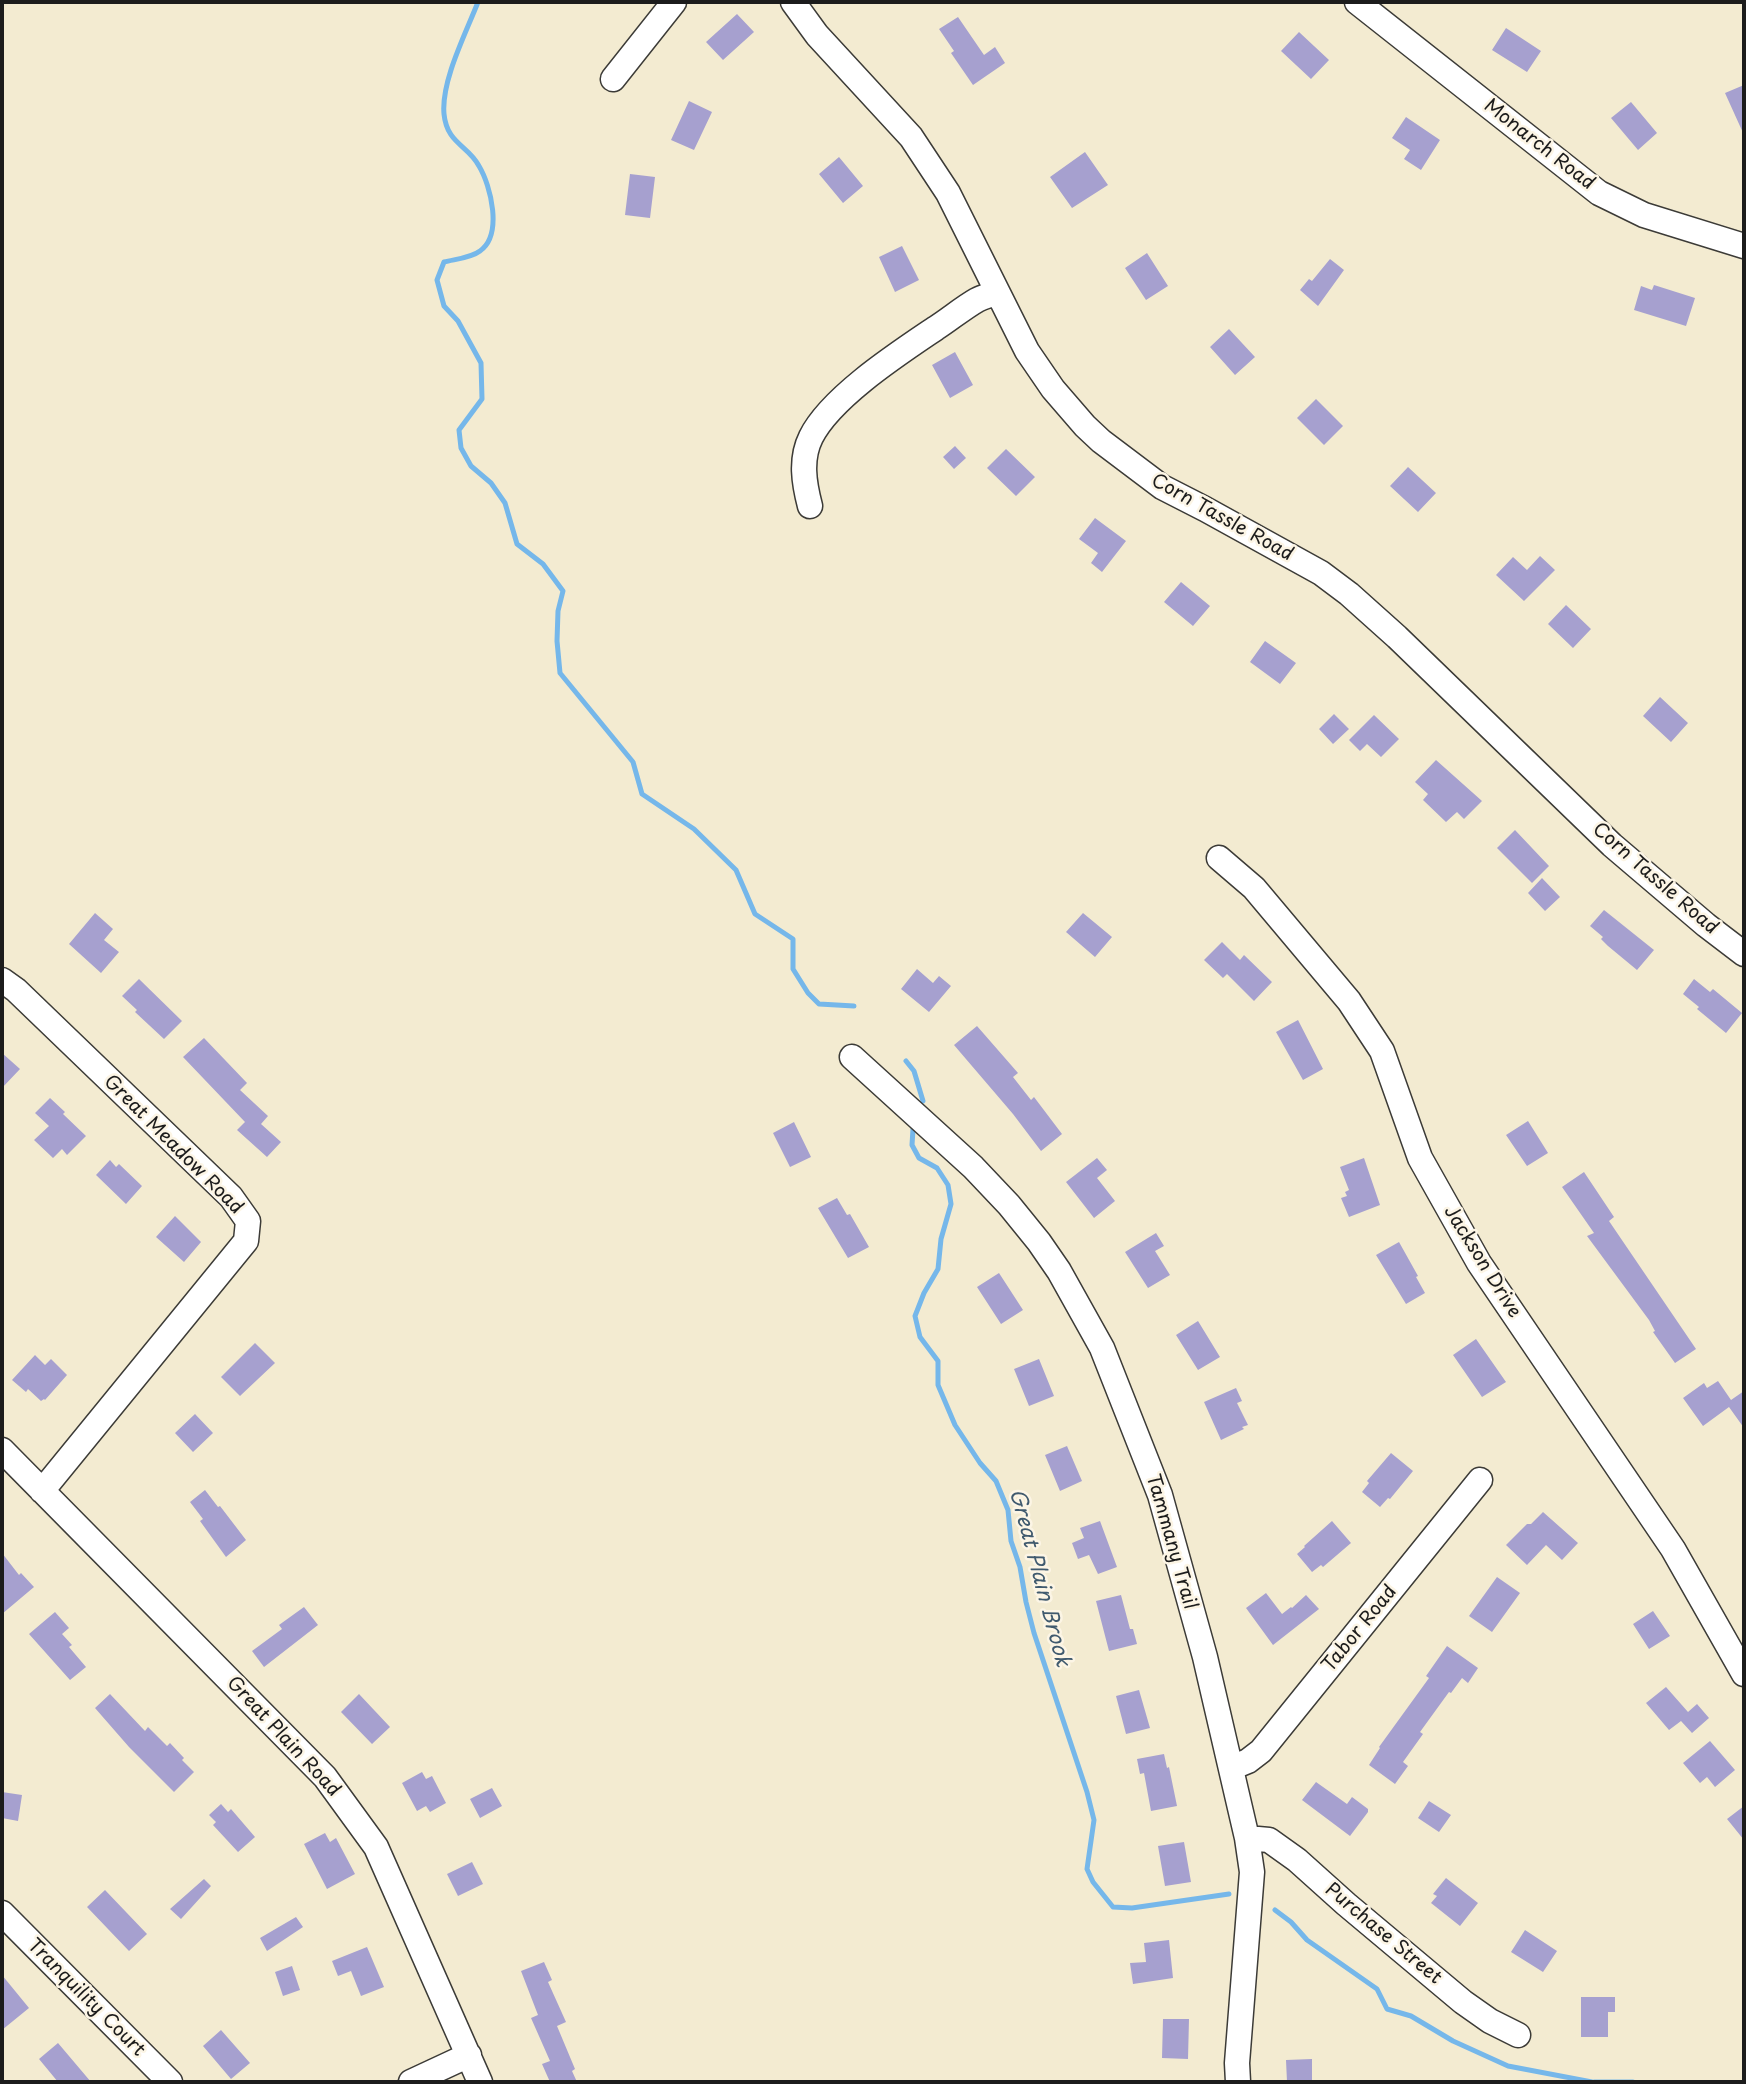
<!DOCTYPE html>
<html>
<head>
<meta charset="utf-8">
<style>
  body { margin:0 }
  #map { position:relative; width:1746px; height:2084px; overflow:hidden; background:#f3ebd1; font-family:"Playpen Sans",sans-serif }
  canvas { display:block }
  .frame { position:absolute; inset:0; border:4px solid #1c1c1c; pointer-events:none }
</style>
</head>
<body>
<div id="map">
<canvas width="1746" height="2084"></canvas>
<div class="frame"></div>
</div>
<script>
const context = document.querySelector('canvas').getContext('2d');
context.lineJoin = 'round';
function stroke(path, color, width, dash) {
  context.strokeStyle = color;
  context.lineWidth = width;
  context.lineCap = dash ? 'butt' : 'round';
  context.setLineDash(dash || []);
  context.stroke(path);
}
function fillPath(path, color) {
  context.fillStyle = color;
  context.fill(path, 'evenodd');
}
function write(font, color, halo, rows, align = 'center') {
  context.font = font + ' "Playpen Sans",sans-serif';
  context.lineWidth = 5;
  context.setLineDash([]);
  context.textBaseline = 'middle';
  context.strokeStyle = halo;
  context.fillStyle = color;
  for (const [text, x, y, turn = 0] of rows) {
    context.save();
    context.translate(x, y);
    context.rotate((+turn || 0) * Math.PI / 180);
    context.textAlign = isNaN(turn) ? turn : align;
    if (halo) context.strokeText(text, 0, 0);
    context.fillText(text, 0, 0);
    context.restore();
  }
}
stroke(new Path2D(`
  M 478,2 C 466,33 441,81 444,114 C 447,144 468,145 479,166 C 491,186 503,235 480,251 C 471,258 456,259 444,262 L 437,280 L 444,306 L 458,321 L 481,363 L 482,399 L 459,430 L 461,448 L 471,466 L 491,483 L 505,503 L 517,544 L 543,564 L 563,591 L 558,611 L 557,641 L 560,673 L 633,762 L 642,794 L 694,829 L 736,870 L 755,914 L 793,939 L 793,969 L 808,993 L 819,1004 L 854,1006
  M 906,1061 L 914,1071 L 923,1101
  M 913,1129 L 912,1145 L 919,1158 L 937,1168 L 948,1185 L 951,1204 L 941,1239 L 938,1269 L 924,1293 L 915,1316 L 920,1337 L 938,1361 L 938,1385 L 955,1425 L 980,1463 L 996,1481 L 1008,1510 L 1011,1541 L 1020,1567 L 1026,1602 L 1034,1633 L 1087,1792 L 1094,1820 L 1087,1869 L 1093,1882 L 1113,1907 L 1132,1908 L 1229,1894
  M 1275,1910 L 1291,1922 L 1307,1940 L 1377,1989 L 1387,2009 L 1411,2016 L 1453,2041 L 1508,2066 L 1592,2082
  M 1594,2082 L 1633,2082`), '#75b7ea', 5);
fillPath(new Path2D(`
  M 737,14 L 754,32 L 723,60 L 706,42 Z
  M 958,17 L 984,55 L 995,47 L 1005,63 L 973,85 L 951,53 L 954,51 L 939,29 Z
  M 1506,28 L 1541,51 L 1527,72 L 1492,50 Z
  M 1299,32 L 1329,60 L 1311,79 L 1281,51 Z
  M 1744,85 L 1744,135 L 1725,93 Z
  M 689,101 L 712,112 L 694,150 L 671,140 Z
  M 1631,102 L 1657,133 L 1638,150 L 1611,118 Z
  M 1406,117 L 1440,140 L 1421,170 L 1404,159 L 1410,150 L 1392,138 Z
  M 1085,152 L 1108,185 L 1072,208 L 1050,177 Z
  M 839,157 L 863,186 L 843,203 L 819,174 Z
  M 630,174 L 655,177 L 650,218 L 625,215 Z
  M 902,246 L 919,280 L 895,292 L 879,257 Z
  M 1147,253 L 1168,286 L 1146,300 L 1125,268 Z
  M 1330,259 L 1344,270 L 1318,306 L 1300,290 L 1309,279 L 1312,281 Z
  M 1654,285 L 1695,298 L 1686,326 L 1634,310 L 1641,286 L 1652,290 Z
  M 1229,329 L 1255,357 L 1235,375 L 1210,347 Z
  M 955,352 L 973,385 L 950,398 L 932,365 Z
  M 1316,399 L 1343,426 L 1324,445 L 1297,418 Z
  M 955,446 L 966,458 L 954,469 L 943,457 Z
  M 1006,449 L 1035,477 L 1016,496 L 987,468 Z
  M 1408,467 L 1436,493 L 1418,512 L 1390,486 Z
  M 1095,518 L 1126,541 L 1102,572 L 1091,563 L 1098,553 L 1079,539 Z
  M 1540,556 L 1555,570 L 1524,601 L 1496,575 L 1513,557 L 1527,570 Z
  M 1181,582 L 1210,606 L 1193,626 L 1164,602 Z
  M 1566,605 L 1591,629 L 1573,648 L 1548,624 Z
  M 1265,641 L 1296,663 L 1280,684 L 1250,662 Z
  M 1660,697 L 1688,723 L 1671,742 L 1643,716 Z
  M 1334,714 L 1349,729 L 1333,744 L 1319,729 Z
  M 1374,715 L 1399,739 L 1381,757 L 1367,744 L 1360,751 L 1349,740 Z
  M 1436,760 L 1482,801 L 1464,819 L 1457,812 L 1446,822 L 1423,800 L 1428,794 L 1415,782 Z
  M 1515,830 L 1549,866 L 1532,883 L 1497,848 Z
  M 1542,878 L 1560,897 L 1545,911 L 1528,893 Z
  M 1604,910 L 1654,950 L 1637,970 L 1608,946 L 1601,939 L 1603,937 L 1590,926 Z
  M 95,913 L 113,929 L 104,940 L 119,952 L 101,973 L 69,944 Z
  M 1083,913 L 1112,937 L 1095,957 L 1066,932 Z
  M 1222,942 L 1240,960 L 1244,955 L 1272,982 L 1254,1001 L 1227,974 L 1223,978 L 1204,960 Z
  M 917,969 L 933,983 L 939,976 L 951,986 L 929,1012 L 901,989 Z
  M 139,979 L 182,1021 L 164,1039 L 135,1012 L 137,1010 L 122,996 Z
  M 1694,979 L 1710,992 L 1713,989 L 1742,1013 L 1726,1033 L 1697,1009 L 1699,1007 L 1683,994 Z
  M 1298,1020 L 1323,1069 L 1303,1080 L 1276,1032 Z
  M 977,1026 L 1018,1073 L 1013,1077 L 1031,1100 L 1034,1097 L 1062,1134 L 1041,1151 L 1013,1114 L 954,1045 Z
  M 204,1038 L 247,1083 L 240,1090 L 268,1116 L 261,1124 L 281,1142 L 267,1157 L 237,1130 L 245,1122 L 183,1057 Z
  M 2,1053 L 20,1069 L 2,1088 Z
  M 50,1098 L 65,1112 L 63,1114 L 86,1136 L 67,1155 L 62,1149 L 53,1158 L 34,1140 L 49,1126 L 35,1113 Z
  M 1528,1121 L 1548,1153 L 1527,1166 L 1506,1135 Z
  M 794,1122 L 811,1157 L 790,1167 L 773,1133 Z
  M 1097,1158 L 1107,1170 L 1097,1178 L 1115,1201 L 1094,1218 L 1066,1182 Z
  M 1364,1158 L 1380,1205 L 1349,1217 L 1341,1198 L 1347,1196 L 1345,1192 L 1349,1190 L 1340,1167 Z
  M 110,1160 L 116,1167 L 119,1164 L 142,1186 L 126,1204 L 96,1175 Z
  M 1584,1172 L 1614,1217 L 1609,1221 L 1696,1349 L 1675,1363 L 1653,1332 L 1655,1331 L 1649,1320 L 1587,1236 L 1594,1233 L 1562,1187 Z
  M 837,1198 L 847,1215 L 850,1214 L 869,1247 L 848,1258 L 818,1208 Z
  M 175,1216 L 201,1242 L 184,1262 L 156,1237 Z
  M 1156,1233 L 1164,1246 L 1155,1251 L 1170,1275 L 1148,1288 L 1125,1252 Z
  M 1399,1242 L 1418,1276 L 1416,1277 L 1425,1293 L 1406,1304 L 1376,1255 Z
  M 999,1273 L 1023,1310 L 1001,1324 L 977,1287 Z
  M 1198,1321 L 1220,1357 L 1198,1370 L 1176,1335 Z
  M 1476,1339 L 1506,1382 L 1482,1397 L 1453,1355 Z
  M 255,1343 L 275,1363 L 240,1396 L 221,1377 Z
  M 35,1355 L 45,1365 L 51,1359 L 67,1375 L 45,1400 L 44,1399 L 41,1401 L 28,1389 L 26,1392 L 12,1380 Z
  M 1039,1359 L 1054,1396 L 1029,1406 L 1014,1369 Z
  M 1718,1381 L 1731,1400 L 1744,1391 L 1744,1428 L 1729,1407 L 1703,1426 L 1683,1398 L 1704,1383 L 1707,1388 Z
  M 1236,1388 L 1242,1401 L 1237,1403 L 1248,1425 L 1242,1427 L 1244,1429 L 1221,1440 L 1204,1402 Z
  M 195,1414 L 213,1433 L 193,1452 L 175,1433 Z
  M 1067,1446 L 1082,1481 L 1060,1491 L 1045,1455 Z
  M 1391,1453 L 1413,1471 L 1390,1499 L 1388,1498 L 1380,1507 L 1362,1492 L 1369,1483 L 1367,1481 Z
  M 205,1490 L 218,1507 L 220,1506 L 246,1540 L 226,1557 L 200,1521 L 203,1519 L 190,1502 Z
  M 1543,1512 L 1578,1543 L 1562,1560 L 1546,1545 L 1527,1565 L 1506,1545 L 1527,1524 L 1531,1524 Z
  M 1100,1521 L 1117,1567 L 1098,1574 L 1089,1555 L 1078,1559 L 1072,1543 L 1084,1538 L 1080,1528 Z
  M 1332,1521 L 1351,1543 L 1323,1567 L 1321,1565 L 1312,1572 L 1297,1554 L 1305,1547 L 1304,1546 Z
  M 2,1553 L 19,1575 L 21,1573 L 34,1587 L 2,1614 Z
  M 1497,1577 L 1520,1593 L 1492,1632 L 1469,1616 Z
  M 1266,1593 L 1282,1614 L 1291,1607 L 1292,1608 L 1306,1595 L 1319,1609 L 1273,1645 L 1246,1608 Z
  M 1121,1595 L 1130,1629 L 1133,1629 L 1137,1644 L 1109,1651 L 1096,1601 Z
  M 304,1607 L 318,1625 L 264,1667 L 252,1651 L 282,1629 L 279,1625 Z
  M 1653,1611 L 1670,1636 L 1649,1649 L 1633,1624 Z
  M 55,1612 L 69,1628 L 62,1634 L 72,1645 L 69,1647 L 86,1667 L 70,1680 L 29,1634 Z
  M 1447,1646 L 1478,1668 L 1468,1683 L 1462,1678 L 1451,1693 L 1449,1692 L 1420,1732 L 1423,1734 L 1403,1762 L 1408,1766 L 1395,1784 L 1369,1765 L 1380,1748 L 1379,1747 L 1429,1678 L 1426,1676 Z
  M 1666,1687 L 1688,1712 L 1697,1704 L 1709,1718 L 1692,1733 L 1681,1721 L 1669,1730 L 1646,1703 Z
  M 1139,1690 L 1150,1728 L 1126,1734 L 1116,1696 Z
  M 110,1694 L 145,1731 L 148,1727 L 167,1746 L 170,1743 L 184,1758 L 182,1760 L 194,1772 L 174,1792 L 129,1747 L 95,1708 Z
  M 359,1694 L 390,1727 L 372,1744 L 341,1712 Z
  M 1710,1741 L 1735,1770 L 1715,1787 L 1707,1777 L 1700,1783 L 1683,1763 Z
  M 1164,1754 L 1167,1768 L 1169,1767 L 1177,1806 L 1151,1811 L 1144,1773 L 1140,1774 L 1137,1759 Z
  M 422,1772 L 426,1779 L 432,1776 L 446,1803 L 430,1812 L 426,1806 L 417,1811 L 402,1783 Z
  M 1316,1782 L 1347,1804 L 1352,1797 L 1368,1809 L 1368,1812 L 1350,1836 L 1302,1800 Z
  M 492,1788 L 502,1806 L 480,1818 L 470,1799 Z
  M 2,1792 L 22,1795 L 18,1821 L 2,1818 Z
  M 1429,1801 L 1451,1815 L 1439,1832 L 1418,1818 Z
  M 221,1804 L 228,1812 L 231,1809 L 255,1837 L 238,1852 L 213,1825 L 216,1822 L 209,1815 Z
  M 1744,1806 L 1744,1840 L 1727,1819 Z
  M 325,1833 L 330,1842 L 336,1838 L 355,1874 L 327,1889 L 304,1844 Z
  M 1184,1842 L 1191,1882 L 1165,1886 L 1158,1846 Z
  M 472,1862 L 483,1884 L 458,1896 L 447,1874 Z
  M 1446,1878 L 1478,1903 L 1460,1926 L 1431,1903 L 1437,1896 L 1433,1894 Z
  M 204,1879 L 211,1886 L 181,1919 L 170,1909 Z
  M 105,1890 L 147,1934 L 129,1951 L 87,1907 Z
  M 296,1917 L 303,1927 L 267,1951 L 260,1938 Z
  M 1525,1930 L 1557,1951 L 1543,1972 L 1511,1952 Z
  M 1169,1940 L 1173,1978 L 1133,1984 L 1130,1963 L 1146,1962 L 1144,1943 Z
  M 367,1947 L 384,1987 L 361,1996 L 351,1971 L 338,1976 L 332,1961 Z
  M 544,1962 L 552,1980 L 548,1982 L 566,2022 L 557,2026 L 575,2069 L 572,2071 L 577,2082 L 550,2082 L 542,2064 L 550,2061 L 531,2018 L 538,2015 L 521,1971 Z
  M 292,1966 L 300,1990 L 283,1996 L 275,1972 Z
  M 2,1975 L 29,2008 L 2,2030 Z
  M 1581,1997 L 1615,1997 L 1615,2012 L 1608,2012 L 1608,2037 L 1581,2037 Z
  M 1163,2019 L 1189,2019 L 1188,2059 L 1162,2058 Z
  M 221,2030 L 250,2063 L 231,2079 L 203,2046 Z
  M 58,2043 L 91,2082 L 58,2082 L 39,2059 Z
  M 1312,2059 L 1312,2082 L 1287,2082 L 1286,2060 Z`), '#a6a0cf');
const minor = new Path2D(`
  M 793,2 L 817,35 L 911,137 L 948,193 L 1027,351 L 1053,389 L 1085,426 L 1101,441 L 1162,487 L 1205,509 L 1321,573 L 1349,594 L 1397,637 L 1612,845 L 1706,925 L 1744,954
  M 1357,2 L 1599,193 L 1644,215 L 1744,246
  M 613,79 L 674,2
  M 810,506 C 804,483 800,459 811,437 C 831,397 899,353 936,328 C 950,319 963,308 977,300 C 983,297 990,295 997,292
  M 1219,858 L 1254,888 L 1349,1001 L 1382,1051 L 1420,1158 L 1479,1263 L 1673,1549 L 1744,1674
  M 2,980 L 16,990 L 231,1197 L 248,1221 L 246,1241 L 42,1491
  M 852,1057 L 973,1167 L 1009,1205 L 1039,1242 L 1059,1271 L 1102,1348 L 1160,1495 L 1205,1657 L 1247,1838 L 1252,1872 L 1237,2063 L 1238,2082
  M 2,1450 L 325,1777 L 376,1847 L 480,2082
  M 1231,1768 L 1248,1761 L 1261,1751 L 1480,1480
  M 1247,1838 L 1269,1840 L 1297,1860 L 1346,1904 L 1463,2002 L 1490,2021 L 1518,2035
  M 2,1913 L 170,2082
  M 411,2082 L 469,2055`);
stroke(minor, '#3c3b37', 27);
stroke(minor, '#fff', 24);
write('19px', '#1c1c1c', '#fcf5e5', [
  ["Monarch Road",1539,145,38],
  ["Corn Tassle Road",1222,518,29],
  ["Corn Tassle Road",1655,879,41],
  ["Great Meadow Road",173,1145,45],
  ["Jackson Drive",1482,1262,58],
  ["Tammany Trail",1171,1542,74],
  ["Tabor Road",1360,1629,-51],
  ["Great Plain Road",283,1737,47],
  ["Purchase Street",1383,1934,40],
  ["Tranquility Court",86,1998,45]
]);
write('italic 21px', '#405a6e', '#fcf5e5', [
  ["Great Plain Brook",1039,1578,75]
]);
</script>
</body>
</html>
